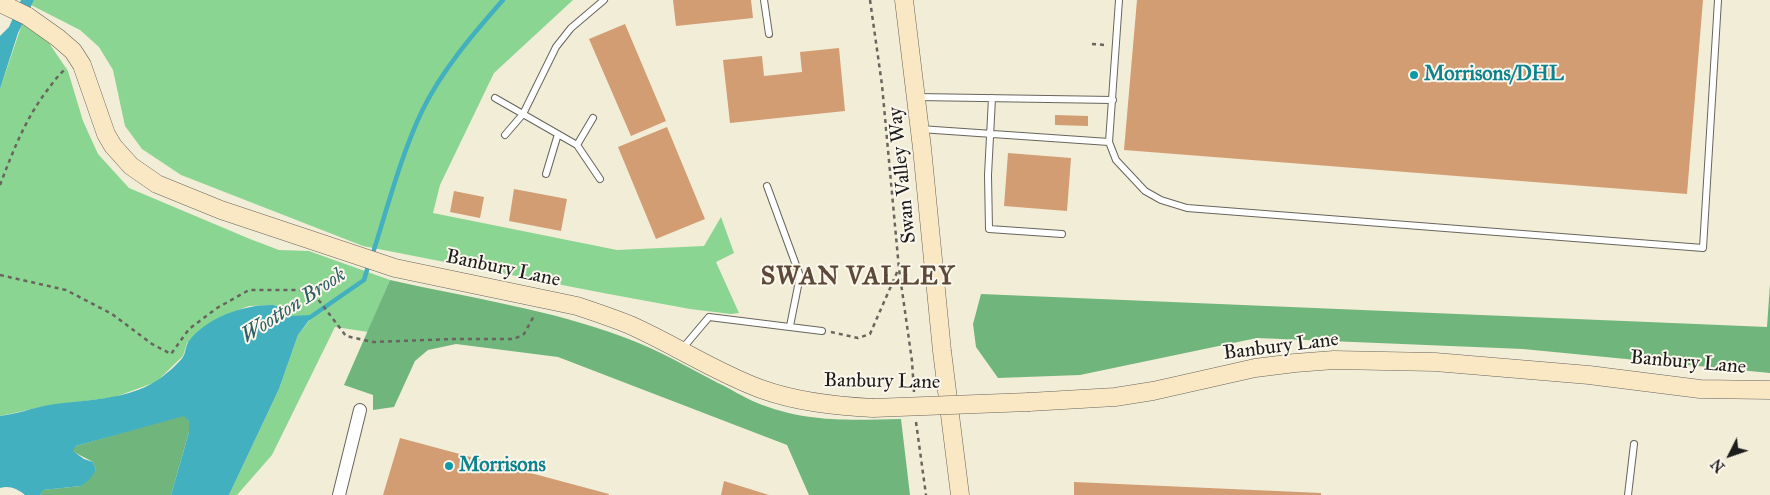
<!DOCTYPE html>
<html>
<head>
<meta charset="utf-8">
<style>
  body { margin:0 }
  #map { position:relative; width:1770px; height:495px; overflow:hidden; background:#f2edd7; font-family:"IM FELL Great Primer",serif }
  canvas { display:block }
  .north { position:absolute; left:1705px; top:430px; width:50px; height:50px; -webkit-text-stroke:4px #fbf7ec; paint-order:stroke; rotate:229deg; font-size:14px; font-weight:700; line-height:20px; text-align:center; color:#1c1c1c }
  .north::after { content:''; display:block; margin:auto; width:18px; height:22px; background:#1c1c1c; clip-path:polygon(50% 0,100% 100%,50% 72%,0 100%) }
</style>
</head>
<body>
<div id="map">
<canvas width="1770" height="495"></canvas>
<div class="north">N</div>
</div>
<script>
const context = document.querySelector('canvas').getContext('2d');
context.lineJoin = 'round';
function fillPath(path, color) {
  context.fillStyle = color;
  context.fill(path, 'evenodd');
}
function stroke(path, color, width, dash) {
  context.strokeStyle = color;
  context.lineWidth = width;
  context.lineCap = dash ? 'butt' : 'round';
  context.setLineDash(dash || []);
  context.stroke(path);
}
function write(font, color, halo, rows, align = 'center') {
  context.font = font + ' "IM FELL Great Primer",serif';
  context.lineWidth = 4;
  context.setLineDash([]);
  context.textBaseline = 'middle';
  context.strokeStyle = halo;
  context.fillStyle = color;
  for (const [text, x, y, turn = 0] of rows) {
    context.save();
    context.translate(x, y);
    context.rotate((+turn || 0) * Math.PI / 180);
    context.textAlign = isNaN(turn) ? turn : align;
    if (halo) context.strokeText(text, 0, 0);
    context.fillText(text, 0, 0);
    context.restore();
  }
}
fillPath(new Path2D(`
  M 34,0 L 573,0 L 494,73 L 440,185 L 433,213 L 617,250 L 704,246 L 721,217 L 734,253 L 716,262 L 739,313 L 731,314 L 690,309 L 598,292 L 363,246 L 181,175 L 142,149 L 125,126 L 113,70 L 99,47 L 80,30 L 31,5 Z
  M 22,24 L 49,43 L 68,71 L 83,121 L 98,154 L 129,188 L 250,239 L 279,250 L 309,251 L 390,280 L 368,332 L 335,327 L 272,455 L 237,495 L 229,495 L 279,389 L 298,335 L 313,316 L 289,316 L 284,310 L 274,305 L 249,306 L 222,316 L 187,343 L 183,356 L 156,382 L 115,397 L 46,406 L 0,416 L 0,89 Z`), '#8bd592');
fillPath(new Path2D(`
  M 390,280 C 469,298 550,309 626,338 C 658,350 688,367 718,383 C 731,389 743,397 755,402 C 805,423 849,420 901,419 L 910,495 L 809,495 L 787,445 L 558,357 L 456,344 L 428,350 L 415,361 L 394,407 L 373,410 L 373,395 L 344,385 Z
  M 1770,284 L 1770,373 L 1523,349 L 1257,338 L 1080,375 L 998,378 L 976,347 L 973,324 L 981,294 L 1767,327 Z
  M 184,415 L 189,422 L 189,432 L 171,495 L 40,495 L 42,490 L 81,486 L 96,470 L 93,462 L 72,451 L 76,446 Z`), '#70b67c');
fillPath(new Path2D(`
  M 21,0 L 34,0 L 18,33 L 0,89 L 0,36 L 9,27 Z
  M 274,305 L 284,310 L 289,316 L 313,315 L 298,335 L 279,389 L 229,495 L 171,495 L 189,432 L 189,422 L 184,416 L 76,446 L 73,451 L 84,459 L 93,462 L 96,470 L 90,479 L 81,486 L 43,490 L 40,495 L 25,495 C 18,489 9,485 0,488 L 0,416 C 17,414 32,408 49,405 C 82,400 128,400 156,381 C 163,377 181,362 184,355 C 186,350 186,345 189,341 C 207,317 245,304 274,305 Z`), '#42b0be');
stroke(new Path2D(`
  M 372,256 C 387,209 401,155 422,111 C 442,70 473,34 503,0
  M 309,318 L 364,280 L 369,263`), '#42b0be', 4.5);
fillPath(new Path2D(`
  M 673,0 L 751,0 L 753,18 L 676,26 Z
  M 1137,0 L 1703,0 L 1687,194 L 1124,150 Z
  M 625,24 L 666,121 L 631,136 L 589,39 Z
  M 839,48 L 845,111 L 730,123 L 723,60 L 762,56 L 764,76 L 802,72 L 800,52 Z
  M 1055,115 L 1088,116 L 1088,126 L 1055,125 Z
  M 667,127 L 705,219 L 656,239 L 618,147 Z
  M 1008,153 L 1071,158 L 1067,211 L 1004,206 Z
  M 514,189 L 567,199 L 561,231 L 509,221 Z
  M 454,191 L 484,197 L 480,218 L 450,212 Z
  M 400,438 L 609,494 L 609,495 L 383,495 Z
  M 724,481 L 769,495 L 721,495 Z
  M 1074,482 L 1321,493 L 1321,495 L 1074,495 Z`), '#d29d73');
const lane = new Path2D(`
  M 764,0 L 769,34
  M 1119,0 L 1109,142 L 1116,160 L 1145,191 L 1161,200 L 1187,208 L 1703,248 L 1718,0
  M 917,97 L 1113,100
  M 495,98 L 577,145 L 600,179
  M 992,98 L 988,175 L 989,229 L 1062,234
  M 920,129 L 1109,142
  M 505,135 L 523,114 L 556,47 L 571,28 L 604,0
  M 577,145 L 593,118
  M 546,174 L 558,134
  M 767,186 L 800,276 L 790,326
  M 682,349 L 709,317 L 822,331
  M 1628,495 L 1634,444`);
const street = new Path2D(`
  M 339,495 L 360,410`);
const secondary = new Path2D(`
  M 904,0 L 922,148 L 942,351 L 960,495
  M 27,16 L 58,38 L 73,51 L 82,65 L 106,134 L 113,146 L 131,166 L 157,184 L 221,210 L 395,268 L 577,306 C 595,312 613,318 630,325 C 675,345 715,372 761,389 C 797,402 835,406 873,408
  M 1029,402 L 1115,397 L 1153,391 L 1255,368 L 1295,363 L 1334,360 L 1435,362 L 1589,375 L 1700,389 L 1770,390`);
stroke(lane, '#67655d', 8);
stroke(street, '#67655d', 14);
stroke(secondary, '#67655d', 19);
stroke(new Path2D(`
  M 870,0 L 882,85 L 899,269 L 912,361 L 914,392
  M 1092,44 L 1105,45
  M 0,185 C 13,151 26,117 49,88 C 54,81 59,74 67,68
  M 0,275 L 66,290 L 112,314 L 152,344 L 171,354 L 189,329 L 217,308 L 249,290 L 311,290 L 346,336 L 373,342 L 454,339 L 514,339 L 524,334 L 535,314
  M 831,332 L 858,338 L 870,334 L 898,270
  M 916,422 L 926,495`), '#67655d', 2.5, [4, 4]);
stroke(lane, '#fff', 6);
stroke(street, '#fff', 12);
stroke(secondary, '#fae7c3', 18);
const secondaryBridge = new Path2D(`
  M 0,3 L 27,16
  M 873,408 L 1029,402`);
stroke(secondaryBridge, '#67655d', 19, []);
stroke(secondaryBridge, '#fae7c3', 18);
for (const [x, y, r, color] of [
  [1414,75,5,"#0f9aa8"],
  [449,466,5,"#0f9aa8"]
]) {
  const dot = new Path2D();
  dot.arc(x, y, r, 0, 2 * Math.PI);
  context.fillStyle = color;
  context.fill(dot);
  stroke(dot, '#fbf7ec', 2);
}
write('bold 20px', '#0d838f', '#fbf7ec', [
  ["Morrisons/DHL",1424,75],
  ["Morrisons",459,466]
], 'left');
write('20px', '#1c1c1c', '#fbf7ec', [
  ["Swan Valley Way",903,175,-96],
  ["Banbury Lane",503,269,12],
  ["Banbury Lane",1281,347,-7],
  ["Banbury Lane",1688,363,5],
  ["Banbury Lane",882,382,1]
]);
write('italic 21px', '#2d5f65', '#fbf7ec', [
  ["Wootton Brook",294,306,-33]
]);
context.letterSpacing = '1px';
write('bold 25px', '#5c493a', '#fbf7ec', [
  ["SWAN VALLEY",858,278]
]);
context.letterSpacing = '0px';
</script>
</body>
</html>
